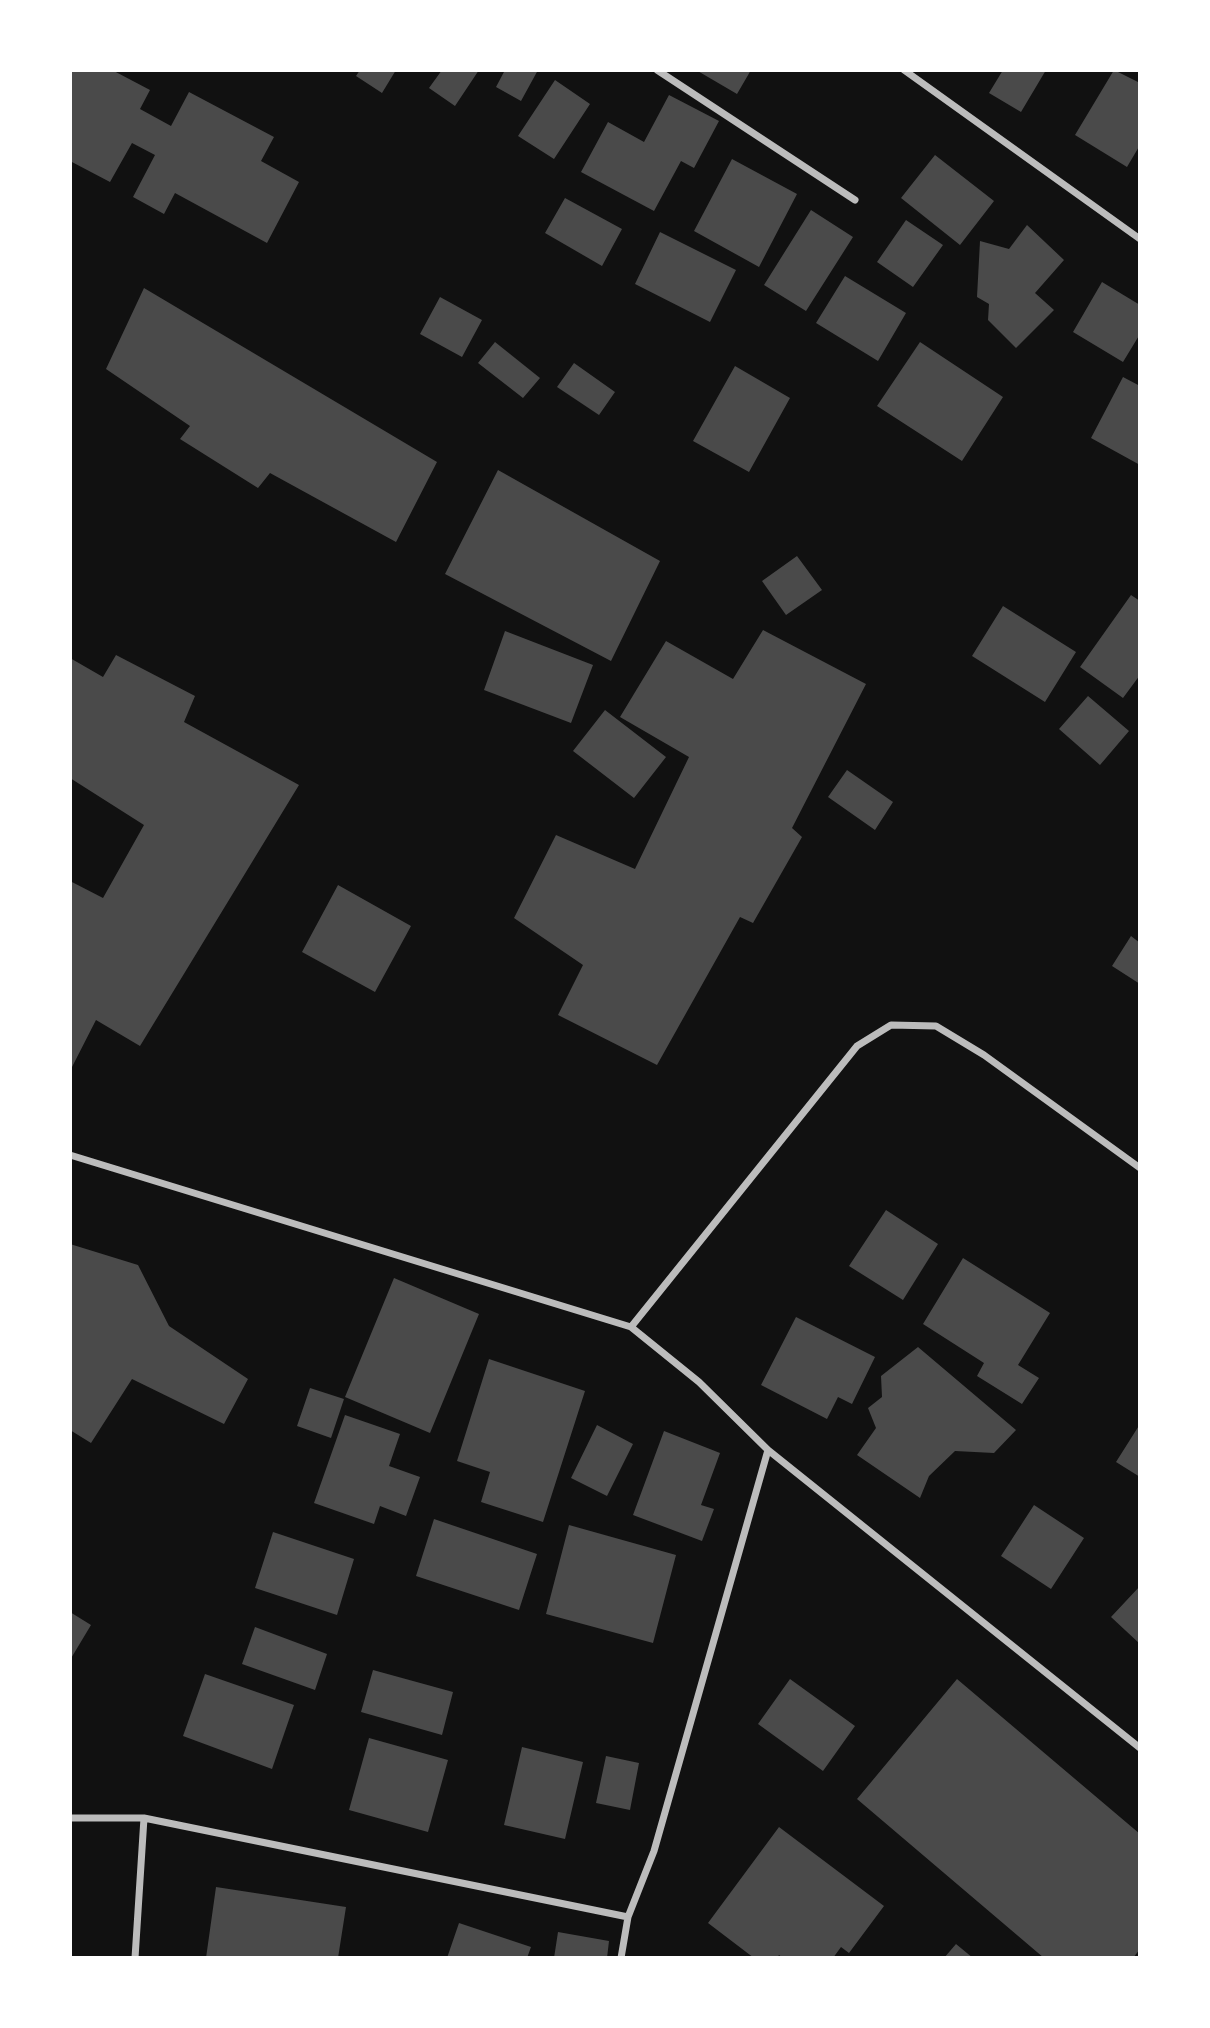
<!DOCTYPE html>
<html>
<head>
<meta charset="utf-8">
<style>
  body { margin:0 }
  #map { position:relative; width:1210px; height:2028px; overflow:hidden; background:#111; font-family:Jost,sans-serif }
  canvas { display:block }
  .frame { position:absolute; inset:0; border:72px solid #fff; pointer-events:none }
</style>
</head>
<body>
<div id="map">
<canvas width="1210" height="2028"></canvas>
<div class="frame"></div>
</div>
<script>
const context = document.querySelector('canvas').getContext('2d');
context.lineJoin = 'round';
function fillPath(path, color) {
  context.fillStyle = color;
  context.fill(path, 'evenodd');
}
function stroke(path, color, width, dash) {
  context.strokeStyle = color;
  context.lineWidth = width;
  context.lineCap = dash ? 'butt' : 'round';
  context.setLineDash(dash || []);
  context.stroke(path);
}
fillPath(new Path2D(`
  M 70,70 L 112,70 L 150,90 L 140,109 L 171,126 L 189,92 L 274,137 L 261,161 L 299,182 L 267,243 L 175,193 L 164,214 L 133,197 L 155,155 L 132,143 L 110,182 L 70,161 Z
  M 360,70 L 396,70 L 382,93 L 356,76 Z
  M 442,70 L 479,70 L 455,106 L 429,88 Z
  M 505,70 L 538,70 L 521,101 L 496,87 Z
  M 696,70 L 751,70 L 737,94 Z
  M 1003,70 L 1046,70 L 1021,112 L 989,93 Z
  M 1114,70 L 1140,83 L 1140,145 L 1127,167 L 1075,135 Z
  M 555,80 L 590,104 L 554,159 L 518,136 Z
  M 669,95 L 719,121 L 694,168 L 681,161 L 654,211 L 581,172 L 608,122 L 644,142 Z
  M 935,155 L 994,201 L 960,245 L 901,198 Z
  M 732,159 L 797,194 L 759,267 L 694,231 Z
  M 565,198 L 622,229 L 602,266 L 545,233 Z
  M 811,210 L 853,237 L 806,311 L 764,285 Z
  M 906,220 L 943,245 L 913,287 L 877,262 Z
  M 1027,225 L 1064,260 L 1035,293 L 1054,310 L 1016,348 L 988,320 L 989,304 L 977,297 L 980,241 L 1009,249 Z
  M 660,232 L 736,270 L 710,322 L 635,284 Z
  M 845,276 L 906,313 L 878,361 L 816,323 Z
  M 1102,282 L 1140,305 L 1140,334 L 1123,362 L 1073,332 Z
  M 144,288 L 437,462 L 396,542 L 270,473 L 258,488 L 180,439 L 190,426 L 106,369 Z
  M 440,297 L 482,320 L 462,357 L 420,334 Z
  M 495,342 L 540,378 L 523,398 L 478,363 Z
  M 920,342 L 1003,397 L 962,461 L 877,406 Z
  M 574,363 L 615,392 L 599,415 L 557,387 Z
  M 735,366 L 790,398 L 749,472 L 693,441 Z
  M 1123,377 L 1140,386 L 1140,465 L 1091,438 Z
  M 498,470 L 660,561 L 611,661 L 445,574 Z
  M 797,556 L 822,590 L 786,615 L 762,581 Z
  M 1131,595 L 1140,601 L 1140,675 L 1123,698 L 1080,667 Z
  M 1003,606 L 1076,652 L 1045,702 L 972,656 Z
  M 763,630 L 866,684 L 792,828 L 802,837 L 753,923 L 740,917 L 657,1065 L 558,1015 L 583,965 L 514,918 L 556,835 L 635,869 L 689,757 L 620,717 L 666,641 L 733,679 Z
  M 505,631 L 593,665 L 571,723 L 484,690 Z
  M 116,655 L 195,696 L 184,722 L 299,785 L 140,1046 L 96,1020 L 72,1067 L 70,881 L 103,898 L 144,825 L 70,778 L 70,658 L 103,677 Z
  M 1088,696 L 1129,731 L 1100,765 L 1059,729 Z
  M 605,710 L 666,757 L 634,798 L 573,751 Z
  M 847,770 L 893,802 L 875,830 L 828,797 Z
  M 338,885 L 411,926 L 375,992 L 302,952 Z
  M 1131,936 L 1140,943 L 1140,984 L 1112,966 Z
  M 886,1210 L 938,1244 L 903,1300 L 849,1266 Z
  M 70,1244 L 138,1265 L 169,1326 L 248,1379 L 224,1424 L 132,1379 L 91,1443 L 70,1430 Z
  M 963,1258 L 1050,1313 L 1018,1365 L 1039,1378 L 1022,1404 L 977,1376 L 984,1363 L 923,1324 Z
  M 394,1278 L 479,1314 L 430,1433 L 345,1397 Z
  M 796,1317 L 875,1357 L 852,1404 L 838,1397 L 827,1419 L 761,1385 Z
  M 918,1347 L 1016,1430 L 994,1453 L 955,1451 L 929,1476 L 920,1498 L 857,1455 L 876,1428 L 868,1408 L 882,1397 L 881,1376 Z
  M 489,1359 L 585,1391 L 543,1522 L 481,1502 L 490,1472 L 457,1461 Z
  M 310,1388 L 344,1399 L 331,1438 L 297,1426 Z
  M 345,1415 L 400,1434 L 389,1466 L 420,1477 L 406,1516 L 380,1506 L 374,1524 L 314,1503 Z
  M 1140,1424 L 1140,1477 L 1116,1462 Z
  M 597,1425 L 633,1444 L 607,1496 L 571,1478 Z
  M 664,1431 L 720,1453 L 701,1505 L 714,1509 L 702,1541 L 633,1515 Z
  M 1034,1505 L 1084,1538 L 1051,1589 L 1001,1556 Z
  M 434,1519 L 537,1554 L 519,1610 L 416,1576 Z
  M 569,1525 L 676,1555 L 653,1643 L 546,1614 Z
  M 273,1532 L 354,1559 L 337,1615 L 255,1588 Z
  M 1140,1586 L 1140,1644 L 1111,1617 Z
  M 70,1612 L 91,1625 L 70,1660 Z
  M 255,1627 L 327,1654 L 315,1690 L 242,1664 Z
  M 373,1670 L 453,1692 L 442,1735 L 361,1712 Z
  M 205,1674 L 294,1705 L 272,1769 L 183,1736 Z
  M 790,1679 L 855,1726 L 823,1771 L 758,1724 Z
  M 957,1679 L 1140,1834 L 1140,1949 L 1133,1958 L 1044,1958 L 857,1799 Z
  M 369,1738 L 448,1760 L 428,1832 L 349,1810 Z
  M 522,1747 L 583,1762 L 565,1839 L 504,1825 Z
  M 606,1756 L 639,1763 L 630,1810 L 596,1803 Z
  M 779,1827 L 884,1906 L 849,1953 L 841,1947 L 833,1958 L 783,1958 L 779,1955 L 777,1958 L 754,1958 L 708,1923 Z
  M 216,1887 L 346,1907 L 338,1958 L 206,1958 Z
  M 459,1923 L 531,1947 L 527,1958 L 447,1958 Z
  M 558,1932 L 609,1941 L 607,1958 L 554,1958 Z
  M 956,1944 L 973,1958 L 944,1958 Z`), '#4a4a4a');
stroke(new Path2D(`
  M 657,70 L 855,200
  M 904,70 L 1140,239
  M 70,1155 L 631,1327 L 699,1382 L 768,1450 L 1140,1748
  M 631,1327 L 857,1046 L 891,1025 L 936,1026 L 984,1055 L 1140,1168
  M 70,1818 L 144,1818 L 628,1917
  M 135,1958 L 144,1818
  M 621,1958 L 628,1917 L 654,1851 L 768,1450`), '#bcbcbc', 7);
</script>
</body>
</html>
